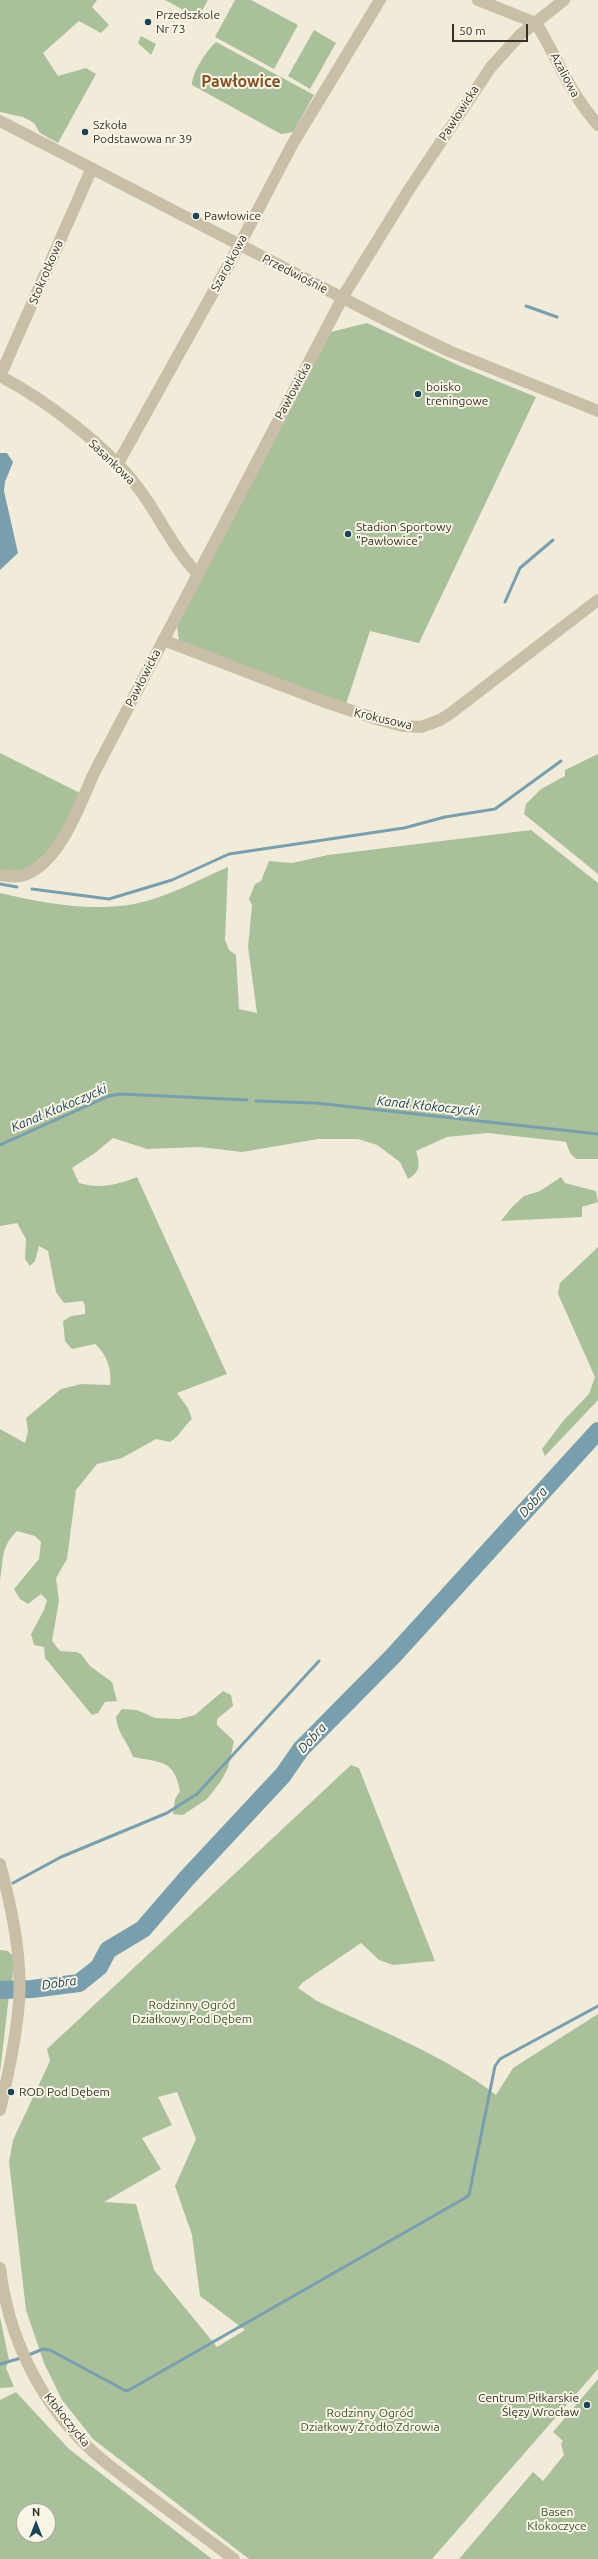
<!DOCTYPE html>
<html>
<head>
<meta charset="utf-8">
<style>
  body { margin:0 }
  #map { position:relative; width:598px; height:2559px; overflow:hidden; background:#f1ecda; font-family:Ubuntu,sans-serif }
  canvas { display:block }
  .north { position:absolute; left:16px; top:2503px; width:40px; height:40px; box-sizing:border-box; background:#f9f5e6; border:1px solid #aba69a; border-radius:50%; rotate:0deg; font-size:11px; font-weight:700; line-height:16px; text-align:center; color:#352f27 }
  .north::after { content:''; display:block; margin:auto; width:14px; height:18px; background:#1d4456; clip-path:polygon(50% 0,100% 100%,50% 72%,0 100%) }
  .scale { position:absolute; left:452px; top:24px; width:76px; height:18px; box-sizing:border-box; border:2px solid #352f27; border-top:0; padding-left:5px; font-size:12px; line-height:14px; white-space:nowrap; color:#352f27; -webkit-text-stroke:3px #f9f5e6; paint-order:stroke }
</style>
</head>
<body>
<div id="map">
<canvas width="598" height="2559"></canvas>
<div class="north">N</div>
<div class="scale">50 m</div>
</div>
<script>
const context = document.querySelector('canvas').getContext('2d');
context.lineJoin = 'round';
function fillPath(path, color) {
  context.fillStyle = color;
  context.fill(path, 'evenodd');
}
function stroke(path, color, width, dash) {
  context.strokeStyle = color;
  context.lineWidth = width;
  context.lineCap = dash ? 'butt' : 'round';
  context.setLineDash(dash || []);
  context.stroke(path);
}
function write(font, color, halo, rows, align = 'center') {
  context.font = font + ' Ubuntu,sans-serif';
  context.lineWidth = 4;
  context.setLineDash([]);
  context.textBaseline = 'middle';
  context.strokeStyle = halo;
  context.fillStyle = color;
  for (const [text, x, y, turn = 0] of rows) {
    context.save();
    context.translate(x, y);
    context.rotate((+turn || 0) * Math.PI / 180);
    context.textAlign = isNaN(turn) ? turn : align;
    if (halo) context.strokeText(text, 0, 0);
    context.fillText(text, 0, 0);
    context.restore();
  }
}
fillPath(new Path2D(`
  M 0,0 L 97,0 L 92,7 L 109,25 L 101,33 L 79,21 L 43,53 L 58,76 L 86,68 L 96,74 L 58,143 L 40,133 L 34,123 L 23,117 L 0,112 Z
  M 165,0 L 208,0 L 198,18 Z
  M 235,0 L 251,0 L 298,25 L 274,69 L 215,37 Z
  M 314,30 L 336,43 L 310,89 L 288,76 Z
  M 141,36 L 156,44 L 151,55 L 138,43 Z
  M 216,42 L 314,95 L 293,132 L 281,134 L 192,85 C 192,72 207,50 216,42 Z
  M 367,323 L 460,366 L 536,397 L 419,643 L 370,631 L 346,704 L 179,641 L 177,626 L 331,332 Z
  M 0,753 L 80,793 C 70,816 48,865 22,871 C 14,873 7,871 0,870 Z
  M 598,754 L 598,874 L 524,814 L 526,804 L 541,789 L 565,776 L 565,770 Z
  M 531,830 L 598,883 L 598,1159 L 576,1159 L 570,1153 L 566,1142 L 559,1141 L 488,1133 L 447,1137 L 416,1151 C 420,1163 421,1172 408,1179 L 400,1162 L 377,1145 L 358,1139 L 318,1139 L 242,1152 L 200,1147 L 147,1149 L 113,1138 L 95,1153 L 72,1168 L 79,1183 C 101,1189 116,1185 137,1177 L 227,1374 L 177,1393 L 188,1408 L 192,1419 C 183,1427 180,1436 170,1442 L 156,1439 L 122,1458 L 97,1464 L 76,1490 L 67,1559 L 56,1578 L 59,1601 L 52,1641 L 60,1651 L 76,1652 L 81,1654 L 90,1666 L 112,1682 L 117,1701 L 105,1702 L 98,1713 L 92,1715 L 45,1658 L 44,1647 L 34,1645 L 31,1634 L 44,1610 L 47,1600 L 41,1594 L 28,1604 L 20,1599 L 14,1589 L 39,1559 L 41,1542 L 35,1536 L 17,1531 C 0,1548 4,1558 0,1580 L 0,1429 L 25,1443 L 28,1431 L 26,1418 L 61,1389 L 81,1384 L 110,1385 C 112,1370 107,1354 95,1344 L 72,1349 L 65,1341 L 63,1321 L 71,1316 L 85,1314 L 85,1306 L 83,1301 L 64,1303 L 56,1292 L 48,1251 L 39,1246 L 35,1261 L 30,1266 L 25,1259 L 26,1239 L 17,1223 L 0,1226 L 0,893 C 43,903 90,912 134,904 C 166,898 198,880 228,867 L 225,940 L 229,950 L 236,955 L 239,1009 L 257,1013 L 248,947 L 252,905 L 249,899 L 255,884 L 261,881 L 269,861 L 292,863 L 328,855 Z
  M 561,1177 L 565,1183 L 596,1191 L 598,1202 L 582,1207 L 582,1217 L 501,1221 L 512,1207 L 524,1196 L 540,1191 Z
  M 598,1247 L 598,1400 L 545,1456 L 542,1449 L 564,1420 L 589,1394 L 595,1377 L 558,1294 L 560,1283 Z
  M 223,1691 L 231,1695 L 233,1706 L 217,1719 L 217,1725 L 234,1741 L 228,1768 L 221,1781 L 207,1799 L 183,1815 L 173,1814 L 175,1799 L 180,1791 C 174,1759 161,1763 133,1757 C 127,1740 118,1735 116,1717 L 122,1709 L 137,1710 L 155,1718 L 179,1719 L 195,1715 Z
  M 351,1765 L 359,1768 L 435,1961 L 393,1965 L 379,1960 L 361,1943 L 302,1983 L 298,1988 L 317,2001 C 374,2028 446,2056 496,2095 L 513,2068 L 598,2014 L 598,2369 L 432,2559 L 249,2559 L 93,2439 L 62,2400 L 44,2363 L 26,2310 L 9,2162 L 13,2140 L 50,2061 L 47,2049 ZM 177,2092 L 196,2139 L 175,2186 L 192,2235 L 200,2296 L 245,2330 L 217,2347 L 154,2270 L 136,2204 L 104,2202 L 161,2169 L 142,2138 L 172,2125 L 158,2097 Z
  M 0,1950 L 8,1951 L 14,1957 L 11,1996 L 9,1996 L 0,2072 Z
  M 0,2317 L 9,2360 L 6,2368 L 14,2387 L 0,2388 Z
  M 598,2379 L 598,2559 L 459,2559 L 533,2472 L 543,2481 L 564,2455 L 561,2444 L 563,2441 L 553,2432 Z
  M 16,2392 L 69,2449 L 212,2559 L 0,2559 L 0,2400 ZM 24,2511 L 48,2511 L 48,2535 L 24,2535 Z`), '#aac09a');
fillPath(new Path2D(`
  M 0,453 L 7,453 L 13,462 L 5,482 L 4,491 L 18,553 L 0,570 Z`), '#799fae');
stroke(new Path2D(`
  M 526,306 L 557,317
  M 505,602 L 520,568 L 553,540
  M 0,884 L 17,887
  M 32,889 L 109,899 L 172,880 L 229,854 L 404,828 L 445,817 L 495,809 L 561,761
  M 256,1101 L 316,1103 L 598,1134
  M 0,1145 L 109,1096 L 120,1094 L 247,1100
  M 13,1883 L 61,1857 L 167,1813 L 197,1794 L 319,1661
  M 26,2356 L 43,2349 L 50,2350 L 126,2391 L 129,2390 L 465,2198 L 469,2195 L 495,2066 L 500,2059 L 598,2006
  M 0,2364 L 21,2358`), '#799fae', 3);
stroke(new Path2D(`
  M 0,1990 L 32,1989 L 79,1983 L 99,1967 L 108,1950 L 143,1929 L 187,1878 L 283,1775 L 301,1749 L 393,1656 L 598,1431`), '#799fae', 18);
stroke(new Path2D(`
  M 478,0 L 536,23
  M 536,23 C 557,57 570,94 598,125
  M 0,121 L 397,326 L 449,351 L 598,411
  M 92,168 L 0,376 C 46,400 108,447 139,489 C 160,517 174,550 198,574
  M 117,465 L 239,246 L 292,145 L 380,0
  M 163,640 L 325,702 L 380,720 L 403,726 L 421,727 L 440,720 L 451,713 L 598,600
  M 0,875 C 8,876 17,878 24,875 C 60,863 80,804 94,773 L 345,293 L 410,188 L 491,67 L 520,35 L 564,0
  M 0,1864 C 12,1909 22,1956 19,2002 C 16,2039 8,2075 0,2110
  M 0,2268 C 8,2335 38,2399 87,2446 C 104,2463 125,2477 144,2492 C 174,2514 204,2537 234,2559`), '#c9bfa6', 12);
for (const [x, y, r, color] of [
  [148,22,4,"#1d4456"],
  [85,132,4,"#1d4456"],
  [196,216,4,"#1d4456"],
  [418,394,4,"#1d4456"],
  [348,534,4,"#1d4456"],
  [11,2092,4,"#1d4456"],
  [587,2405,4,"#1d4456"]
]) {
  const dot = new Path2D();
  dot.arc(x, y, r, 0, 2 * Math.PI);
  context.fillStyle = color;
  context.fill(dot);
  stroke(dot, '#f9f5e6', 1.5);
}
write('12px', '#352f27', '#f9f5e6', [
  ["Przedszkole",156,15],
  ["Nr 73",156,29],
  ["Szkoła",93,125],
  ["Podstawowa nr 39",93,139],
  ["Pawłowice",204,216],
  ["boisko",426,387],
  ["treningowe",426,401],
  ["Stadion Sportowy",356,527],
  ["\"Pawłowice\"",356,541],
  ["ROD Pod Dębem",19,2092],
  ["Centrum Piłkarskie",579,2398,"right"],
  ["Ślęzy Wrocław",579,2412,"right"]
], 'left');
write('12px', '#352f27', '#f9f5e6', [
  ["Azaliowa",565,75,62],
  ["Pawłowicka",459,113,-57],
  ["Szarotkowa",229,263,-62],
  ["Stokrotkowa",46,272,-67],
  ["Przedwiośnie",295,274,27],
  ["Pawłowicka",293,391,-62],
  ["Sasankowa",112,462,44],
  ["Pawłowicka",143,678,-63],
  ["Krokusowa",383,719,13],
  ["Kłokoczycka",67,2420,51]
]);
write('12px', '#3a532b', '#f9f5e6', [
  ["Rodzinny Ogród",192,2005],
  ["Działkowy Pod Dębem",192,2019],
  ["Rodzinny Ogród",370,2413],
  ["Działkowy Źródło Zdrowia",370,2427],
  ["Basen",557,2512],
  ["Kłokoczyce",557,2526]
]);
write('italic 13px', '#1d4456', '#f9f5e6', [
  ["Kanał Kłokoczycki",428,1106,6],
  ["Kanał Kłokoczycki",59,1108,-23],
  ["Dobra",533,1502,-48],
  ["Dobra",312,1738,-47],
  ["Dobra",59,1983,-8]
]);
write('bold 16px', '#835020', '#f9f5e6', [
  ["Pawłowice",241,82]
]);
</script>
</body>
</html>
